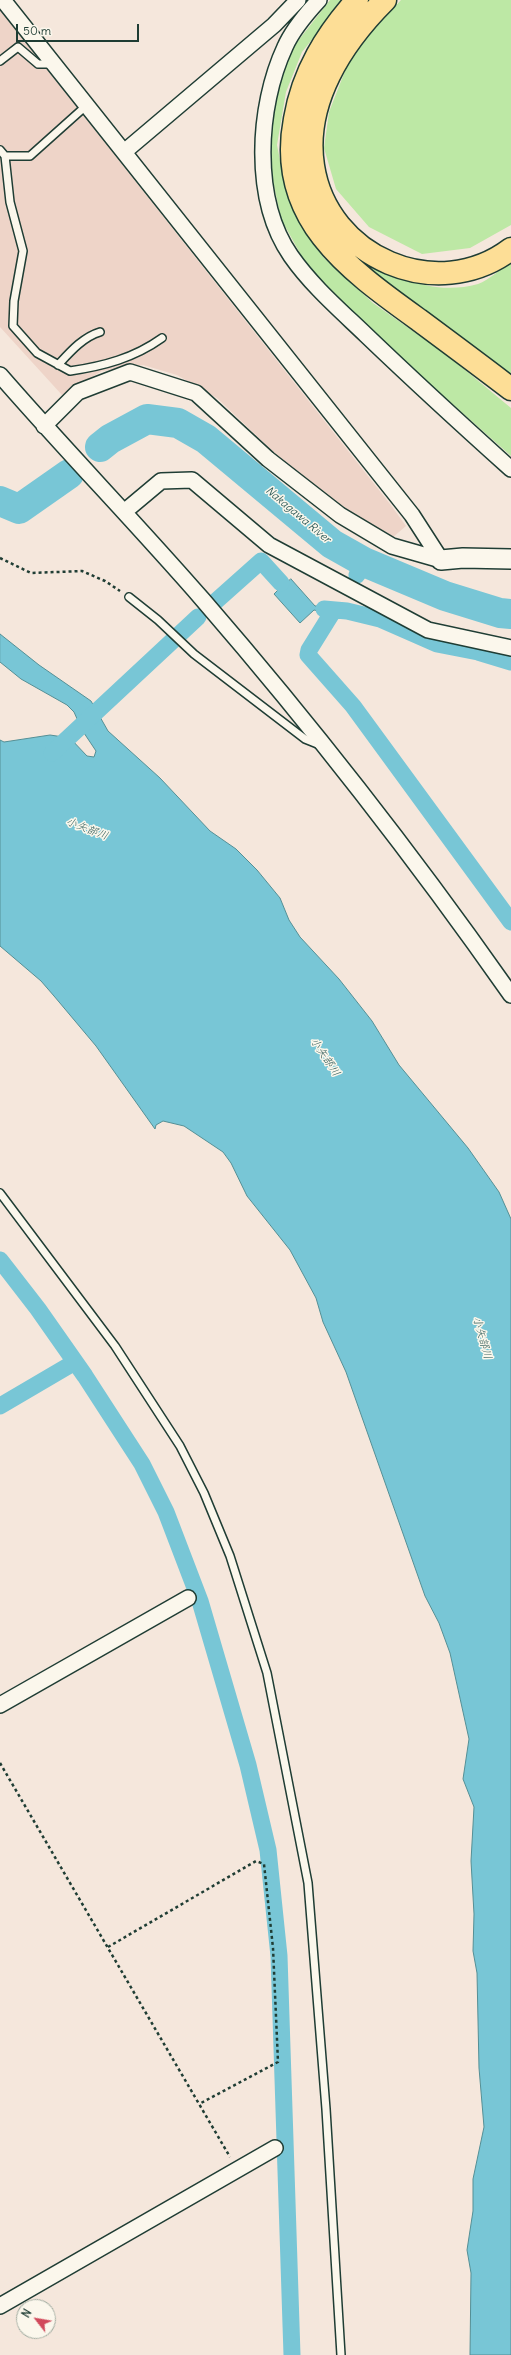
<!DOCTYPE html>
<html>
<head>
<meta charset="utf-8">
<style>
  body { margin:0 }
  #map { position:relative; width:511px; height:2355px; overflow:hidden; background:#f5e7dc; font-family:Delius,sans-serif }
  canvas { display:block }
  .north { position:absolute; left:16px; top:2299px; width:40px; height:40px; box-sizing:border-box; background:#fbf7ec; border:1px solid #a3ada2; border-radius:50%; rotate:301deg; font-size:11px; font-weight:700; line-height:16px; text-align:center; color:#1f3d34 }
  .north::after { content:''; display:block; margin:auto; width:14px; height:18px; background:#d1495b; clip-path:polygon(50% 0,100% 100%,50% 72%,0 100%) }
  .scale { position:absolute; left:16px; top:24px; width:123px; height:18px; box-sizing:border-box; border:2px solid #1f3d34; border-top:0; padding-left:5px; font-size:12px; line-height:14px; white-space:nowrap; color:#1f3d34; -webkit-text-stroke:3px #fbf7ec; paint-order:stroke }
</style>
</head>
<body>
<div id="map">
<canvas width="511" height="2355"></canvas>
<div class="north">N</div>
<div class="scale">50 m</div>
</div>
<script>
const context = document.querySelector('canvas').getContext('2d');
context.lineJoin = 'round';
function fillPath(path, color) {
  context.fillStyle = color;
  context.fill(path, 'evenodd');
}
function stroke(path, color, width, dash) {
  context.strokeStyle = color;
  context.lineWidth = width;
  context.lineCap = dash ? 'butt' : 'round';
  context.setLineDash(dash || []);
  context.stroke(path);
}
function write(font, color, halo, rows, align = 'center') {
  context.font = font + ' Delius,"Klee One",sans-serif';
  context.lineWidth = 3;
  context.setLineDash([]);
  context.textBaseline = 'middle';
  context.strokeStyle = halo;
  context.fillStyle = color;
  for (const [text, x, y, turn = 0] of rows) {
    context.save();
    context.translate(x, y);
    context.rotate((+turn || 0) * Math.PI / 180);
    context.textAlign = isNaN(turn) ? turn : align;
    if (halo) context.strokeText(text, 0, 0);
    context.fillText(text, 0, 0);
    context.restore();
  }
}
fillPath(new Path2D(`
  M 0,10 L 390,504 L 406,526 L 392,538 L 346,509 L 279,457 L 217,398 L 177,375 L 143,365 L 102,371 L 62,395 L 0,327 Z`), '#eed4c8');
fillPath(new Path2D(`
  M 330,0 L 344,0 L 302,52 L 286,92 L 277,145 L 286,190 L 306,231 L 323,257 L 373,303 L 447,355 L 511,408 L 511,456 L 361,323 L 306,264 L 281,219 L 269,162 L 271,123 L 282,73 L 294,46 Z
  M 401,0 L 511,0 L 511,225 L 470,248 L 422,254 L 369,227 L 336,189 L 324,148 L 329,112 L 352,53 Z
  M 361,257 C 397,278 435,296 478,284 C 489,280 502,268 511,261 L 511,376 L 372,271 Z`), '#bde8a5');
const water = new Path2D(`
  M 291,579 L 315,606 L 324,606 L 323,612 L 314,610 L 300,623 L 274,594 L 278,590 L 276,587 L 285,580 L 287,582 Z
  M 0,634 L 39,665 L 91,701 L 108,731 L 160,778 L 210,831 L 236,849 L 257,870 L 280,898 L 289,920 L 300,937 L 339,979 L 372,1021 L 399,1065 L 468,1148 L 499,1192 L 511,1219 L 511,2355 L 470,2355 L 471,2273 L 467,2250 L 473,2211 L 473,2179 L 484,2127 L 479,2068 L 477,1973 L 473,1951 L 474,1914 L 471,1861 L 474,1807 L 463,1779 L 469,1739 L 450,1653 L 439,1623 L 425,1596 L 346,1372 L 323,1322 L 316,1298 L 290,1250 L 247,1196 L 231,1163 L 223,1152 L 184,1126 L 163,1121 L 156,1125 L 155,1129 L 96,1046 L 54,996 L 41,981 L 0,946 L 0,740 L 4,742 L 50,735 L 70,738 L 87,756 L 94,757 L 96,751 L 82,730 L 74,712 L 67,705 L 21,679 L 0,662 Z`);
fillPath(water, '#78c6d6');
stroke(water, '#548f95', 1);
stroke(new Path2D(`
  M 357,575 L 364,562
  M 215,602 L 261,561 L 281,583
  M 324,609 L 347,611 L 380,619 L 437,644 L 478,652 L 511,662
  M 332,613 L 309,650 L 308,655 L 353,706 L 511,922
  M 52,753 L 198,617
  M 0,1260 L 38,1309 L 85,1376 L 142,1464 L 166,1512 L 200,1601 L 248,1765 L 268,1850 L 279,1956 L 292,2355
  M 0,1406 L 75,1362`), '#78c6d6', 17);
stroke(new Path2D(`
  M 100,447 L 110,439 L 147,419 L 178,423 L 206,439 L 332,544 L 364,562 L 445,596 L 500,613 L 511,614
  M 0,501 L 19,509 L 69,474`), '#78c6d6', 30);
const service = new Path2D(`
  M 0,61 L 18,47 L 38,64 L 53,64
  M 0,150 L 5,156 L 30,156 L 87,105
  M 5,156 L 10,202 L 23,251 L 14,301 L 13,326 L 37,353 L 70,371 C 104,366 134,358 162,338
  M 58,365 C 70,352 83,337 100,332
  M 129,597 L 158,620 L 194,654 L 305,739 L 320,745
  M 0,1193 L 115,1346 L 180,1446 L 204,1493 L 230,1556 L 267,1673 L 308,1883 L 326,2109 L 341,2355`);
const minor = new Path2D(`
  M 3,0 L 412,515 L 441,560
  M 319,0 C 307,13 292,31 285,47 C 257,107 252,200 291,256 C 312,286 340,310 366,335 C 414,381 462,425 511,469
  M 124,152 L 274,25 L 298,0
  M 0,375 C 66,451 137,524 203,600 C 312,726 415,858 511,995
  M 44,426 L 78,392 L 130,372 L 196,393 L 268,459 L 340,515 L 392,546 L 441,560
  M 124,512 L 161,481 L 192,480 L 269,545 L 428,630 L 511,648
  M 0,1705 L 188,1598
  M 0,2306 L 275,2148`);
const tertiary = new Path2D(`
  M 441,560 L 463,558 L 511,559`);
const motorway = new Path2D(`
  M 357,0 C 326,35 303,72 295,119 C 276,218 348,269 419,320 C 450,343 481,366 511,389
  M 385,0 C 342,43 303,102 313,166 C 327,258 437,305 511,249`);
stroke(service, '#1f3d34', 10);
stroke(minor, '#1f3d34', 18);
stroke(tertiary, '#1f3d34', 22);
stroke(motorway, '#1f3d34', 25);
stroke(new Path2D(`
  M 0,558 L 31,573 L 82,571 L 105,581 L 120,591
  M 0,1763 L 230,2157
  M 108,1947 L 256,1861 L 264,1864 L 273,1948 L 278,2062 L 201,2103`), '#1f3d34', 2.5, [3, 3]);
stroke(service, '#fbf7ec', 7);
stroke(minor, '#fbf7ec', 15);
stroke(tertiary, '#fbf7ec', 19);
stroke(motorway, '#fdde96', 22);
write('italic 11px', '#355f5c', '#fbf7ec', [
  ["Nakagawa River",298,515,40],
  ["小矢部川",87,829,21],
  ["小矢部川",325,1057,56],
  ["小矢部川",482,1338,74]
]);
</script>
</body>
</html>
